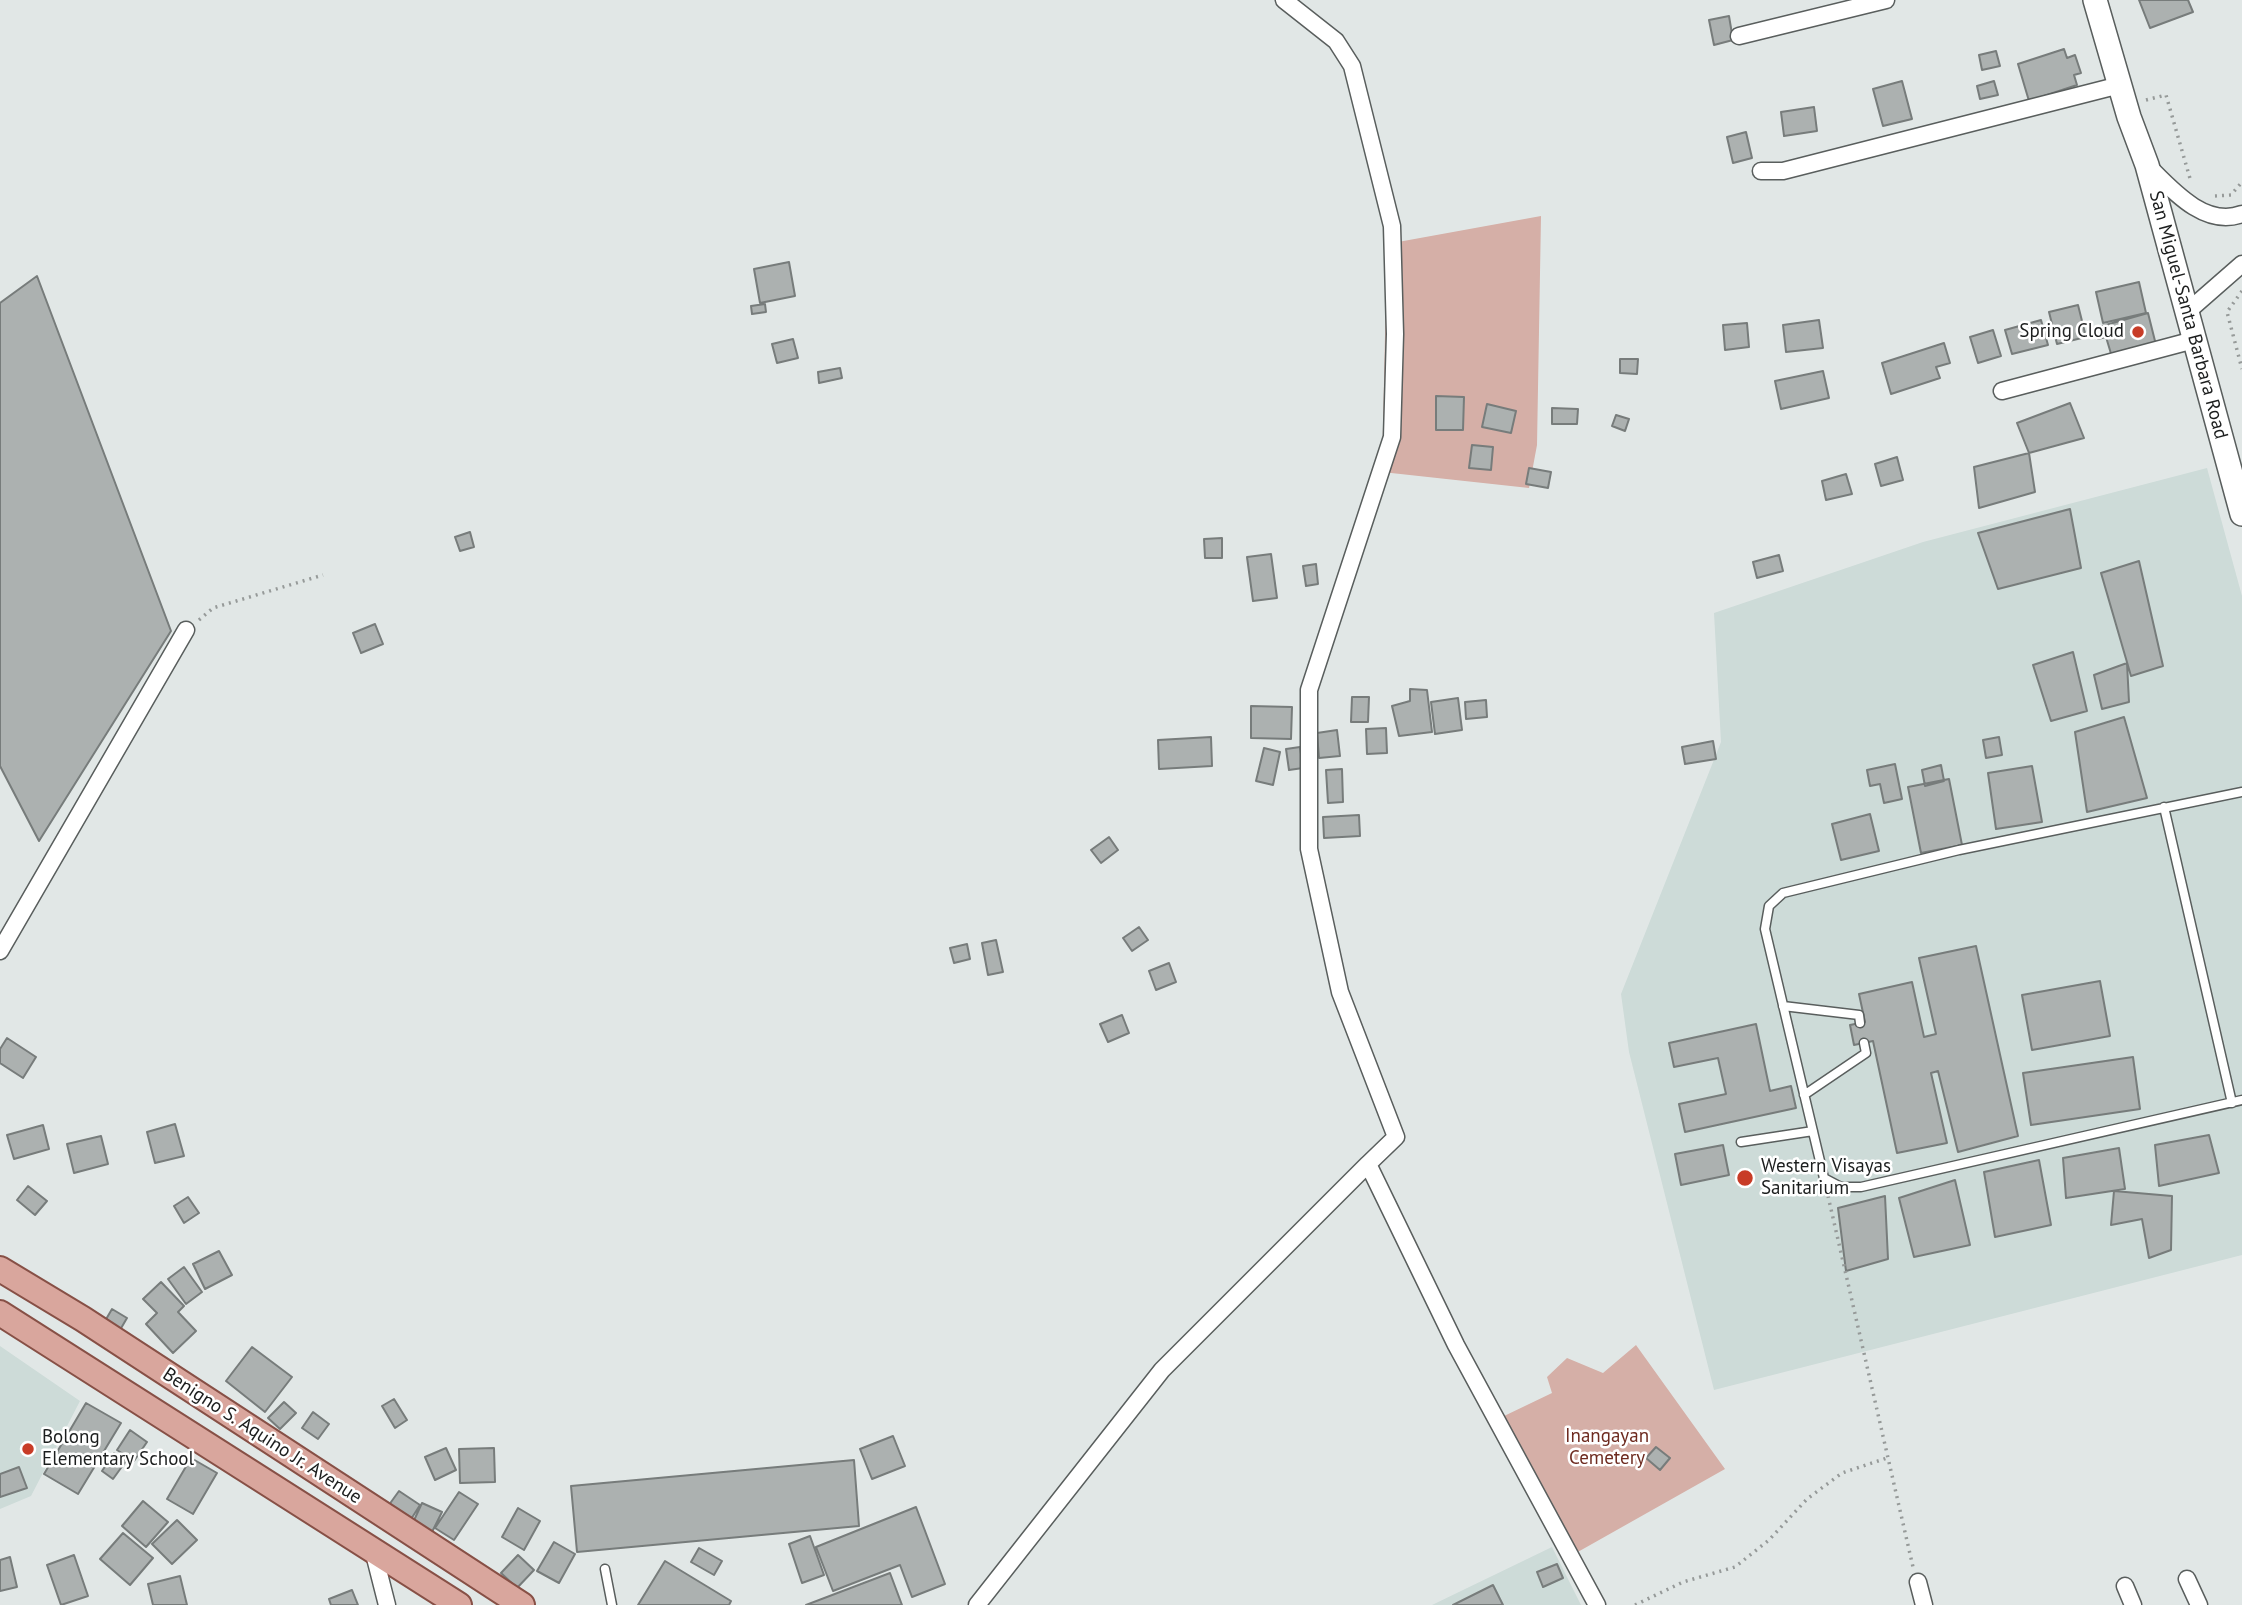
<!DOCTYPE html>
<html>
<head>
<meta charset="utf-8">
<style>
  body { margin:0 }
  canvas { display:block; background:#e1e7e6 }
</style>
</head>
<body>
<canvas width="2242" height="1605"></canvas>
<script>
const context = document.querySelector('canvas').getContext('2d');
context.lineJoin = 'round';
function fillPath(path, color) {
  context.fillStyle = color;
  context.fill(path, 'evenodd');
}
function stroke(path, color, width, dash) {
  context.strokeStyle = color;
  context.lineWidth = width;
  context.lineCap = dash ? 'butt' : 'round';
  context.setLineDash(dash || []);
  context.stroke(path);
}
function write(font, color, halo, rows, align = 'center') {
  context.font = font + ' "PT Sans",sans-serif';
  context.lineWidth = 5;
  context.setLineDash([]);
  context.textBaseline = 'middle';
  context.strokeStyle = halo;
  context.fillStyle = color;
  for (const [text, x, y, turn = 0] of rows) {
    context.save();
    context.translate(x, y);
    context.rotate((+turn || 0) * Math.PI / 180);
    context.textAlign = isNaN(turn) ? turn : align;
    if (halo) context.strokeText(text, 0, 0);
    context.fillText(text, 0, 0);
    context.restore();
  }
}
fillPath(new Path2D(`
  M 2207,468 L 2242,596 L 2242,1255 L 1714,1390 L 1629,1052 L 1621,994 L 1721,742 L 1714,613 L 1923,542 Z
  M 0,1346 L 80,1401 L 31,1496 L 0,1509 Z
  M 1552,1547 L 1581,1605 L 1432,1605 Z`), '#cddbd8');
fillPath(new Path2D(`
  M 1541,216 L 1537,445 L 1529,488 L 1382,472 L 1387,244 Z
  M 1636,1345 L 1725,1469 L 1576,1553 L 1502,1417 L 1552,1393 L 1547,1377 L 1567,1358 L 1603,1373 Z`), '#d5afa7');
const building = new Path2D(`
  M 2139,0 L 2188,0 L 2193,12 L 2150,28 Z
  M 1729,16 L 1733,40 L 1714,45 L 1709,20 Z
  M 2064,49 L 2067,58 L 2075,55 L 2081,73 L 2074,75 L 2077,85 L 2029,101 L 2018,64 Z
  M 1996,51 L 2000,66 L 1982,70 L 1979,55 Z
  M 1902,81 L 1912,119 L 1883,126 L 1873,89 Z
  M 1994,81 L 1998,95 L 1980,99 L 1977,86 Z
  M 1814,107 L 1817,131 L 1784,136 L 1781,112 Z
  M 1746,132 L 1752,158 L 1733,163 L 1727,137 Z
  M 789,262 L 795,296 L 760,303 L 754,269 Z
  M 37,276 L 171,631 L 39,841 L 0,766 L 0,303 Z
  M 2139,282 L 2146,313 L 2103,323 L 2096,292 Z
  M 765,304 L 766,312 L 752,314 L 751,306 Z
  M 2078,305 L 2086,337 L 2057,344 L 2049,312 Z
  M 2148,313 L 2156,345 L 2112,357 L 2106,337 L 2098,339 L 2095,328 Z
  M 1819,320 L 1823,348 L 1786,352 L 1783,325 Z
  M 2041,320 L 2048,345 L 2012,354 L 2005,330 Z
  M 1747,323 L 1749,347 L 1725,350 L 1723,325 Z
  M 1993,330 L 2001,356 L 1978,363 L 1970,337 Z
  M 793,339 L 798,358 L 777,363 L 772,344 Z
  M 1944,343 L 1950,363 L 1936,367 L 1940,378 L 1891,394 L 1882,363 Z
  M 1620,359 L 1638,359 L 1637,374 L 1620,373 Z
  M 840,368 L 842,378 L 819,383 L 818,372 Z
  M 1823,371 L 1829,398 L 1781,409 L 1775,381 Z
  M 1436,396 L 1464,397 L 1463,430 L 1436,430 Z
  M 2070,403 L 2084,438 L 2029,453 L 2017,423 Z
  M 1487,404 L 1516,411 L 1511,433 L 1482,427 Z
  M 1552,408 L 1578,409 L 1577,424 L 1552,424 Z
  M 1616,415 L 1629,419 L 1625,431 L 1612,426 Z
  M 1472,445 L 1493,447 L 1491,470 L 1469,468 Z
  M 2029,453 L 2035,492 L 1979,508 L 1974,467 Z
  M 1897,457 L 1903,480 L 1881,486 L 1875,464 Z
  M 1529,468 L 1551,472 L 1548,488 L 1526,484 Z
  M 1846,474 L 1852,494 L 1826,500 L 1822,481 Z
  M 2070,509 L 2081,568 L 1998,589 L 1978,533 Z
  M 470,532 L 474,547 L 460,551 L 455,537 Z
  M 1222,538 L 1222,558 L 1205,558 L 1204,539 Z
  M 1271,554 L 1277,598 L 1253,601 L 1247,557 Z
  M 1779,555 L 1783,571 L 1757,578 L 1753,562 Z
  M 2139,561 L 2163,666 L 2131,676 L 2101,573 Z
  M 1316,564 L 1318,584 L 1306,586 L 1303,566 Z
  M 375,624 L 383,644 L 361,653 L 353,633 Z
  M 2073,652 L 2087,711 L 2051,721 L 2033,665 Z
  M 2127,663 L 2129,702 L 2102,709 L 2094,675 Z
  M 1410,689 L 1427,690 L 1432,732 L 1399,736 L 1392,706 L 1410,701 Z
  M 1352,697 L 1369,697 L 1368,722 L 1351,722 Z
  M 1458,698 L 1462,730 L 1435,734 L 1431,702 Z
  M 1486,700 L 1487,717 L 1466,719 L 1465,702 Z
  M 1251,706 L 1292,707 L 1291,739 L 1251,738 Z
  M 2124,717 L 2147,798 L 2087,812 L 2075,732 Z
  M 1386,728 L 1387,753 L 1367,754 L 1366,729 Z
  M 1337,730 L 1340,756 L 1319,758 L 1317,733 Z
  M 1211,737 L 1212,766 L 1159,769 L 1158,740 Z
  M 1999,737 L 2002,755 L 1986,758 L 1983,740 Z
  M 1713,741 L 1716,759 L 1685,764 L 1682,747 Z
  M 1300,747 L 1303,768 L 1289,770 L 1286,749 Z
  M 1264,748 L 1280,752 L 1273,785 L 1256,781 Z
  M 1895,764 L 1902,799 L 1884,803 L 1880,784 L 1870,786 L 1867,770 Z
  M 1941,765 L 1944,781 L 1925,786 L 1922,770 Z
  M 2032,766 L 2042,822 L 1996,829 L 1988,773 Z
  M 1342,769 L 1343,802 L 1328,803 L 1326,770 Z
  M 1949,779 L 1962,845 L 1921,853 L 1908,787 Z
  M 1870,814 L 1879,851 L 1841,860 L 1832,824 Z
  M 1359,815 L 1360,836 L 1324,838 L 1323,817 Z
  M 1109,837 L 1118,850 L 1101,863 L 1091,850 Z
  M 1139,927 L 1148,940 L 1132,951 L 1123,938 Z
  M 996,940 L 1003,972 L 988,975 L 982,943 Z
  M 967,944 L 970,959 L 954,963 L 950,948 Z
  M 1976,946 L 2018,1136 L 1958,1152 L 1938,1071 L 1931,1073 L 1947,1143 L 1897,1153 L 1873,1041 L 1854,1045 L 1850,1025 L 1865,1022 L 1859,994 L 1912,982 L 1924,1037 L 1936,1034 L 1919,958 Z
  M 1169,963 L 1176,982 L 1156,990 L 1149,971 Z
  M 2100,981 L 2110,1036 L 2032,1050 L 2022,995 Z
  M 1122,1015 L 1129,1033 L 1108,1042 L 1100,1024 Z
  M 1756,1024 L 1770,1091 L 1791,1086 L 1796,1108 L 1685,1132 L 1679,1104 L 1726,1094 L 1718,1058 L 1674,1067 L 1669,1043 Z
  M 7,1038 L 36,1057 L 23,1078 L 0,1063 L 0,1049 Z
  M 2133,1057 L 2140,1109 L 2031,1125 L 2023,1073 Z
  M 175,1124 L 184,1156 L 155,1163 L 147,1132 Z
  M 43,1125 L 49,1149 L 14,1159 L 7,1135 Z
  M 2209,1135 L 2219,1173 L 2159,1186 L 2155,1145 Z
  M 101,1136 L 108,1164 L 74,1173 L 67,1144 Z
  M 1723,1145 L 1729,1175 L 1681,1185 L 1675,1154 Z
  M 2119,1148 L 2125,1189 L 2066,1198 L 2063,1158 Z
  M 2039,1160 L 2051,1225 L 1995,1237 L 1984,1172 Z
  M 1955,1180 L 1970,1245 L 1914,1257 L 1899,1198 Z
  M 28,1186 L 47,1201 L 35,1215 L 17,1200 Z
  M 2114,1191 L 2172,1196 L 2171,1250 L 2149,1258 L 2142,1219 L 2111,1225 Z
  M 1885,1196 L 1888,1259 L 1846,1271 L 1838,1208 Z
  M 188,1197 L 199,1213 L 184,1223 L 174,1206 Z
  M 219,1251 L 232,1275 L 205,1289 L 193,1264 Z
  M 184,1267 L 202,1292 L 186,1304 L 168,1279 Z
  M 161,1282 L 184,1306 L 178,1312 L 196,1331 L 173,1353 L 146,1324 L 157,1313 L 143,1299 Z
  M 112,1309 L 127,1318 L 120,1330 L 105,1321 Z
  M 252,1347 L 292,1377 L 265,1412 L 226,1381 Z
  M 394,1399 L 407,1420 L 395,1428 L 382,1406 Z
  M 284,1402 L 296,1413 L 280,1429 L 268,1418 Z
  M 86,1403 L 121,1423 L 78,1494 L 44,1474 Z
  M 313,1412 L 329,1424 L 318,1439 L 302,1428 Z
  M 130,1430 L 147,1442 L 134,1461 L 117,1450 Z
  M 893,1436 L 905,1466 L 872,1479 L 860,1449 Z
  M 1656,1447 L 1670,1458 L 1660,1470 L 1646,1458 Z
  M 446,1448 L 456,1470 L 435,1480 L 425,1457 Z
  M 494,1448 L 495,1482 L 460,1483 L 459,1449 Z
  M 114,1453 L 126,1461 L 113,1479 L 102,1471 Z
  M 191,1458 L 217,1473 L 193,1514 L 167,1499 Z
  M 854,1460 L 859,1526 L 577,1552 L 571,1486 Z
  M 19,1467 L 27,1488 L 0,1497 L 0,1474 Z
  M 399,1491 L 420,1505 L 408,1524 L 386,1509 Z
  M 459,1492 L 478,1504 L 454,1540 L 435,1528 Z
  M 143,1501 L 168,1522 L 146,1547 L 122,1526 Z
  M 422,1503 L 442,1512 L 429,1538 L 410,1529 Z
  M 916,1507 L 945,1584 L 912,1597 L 900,1565 L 833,1591 L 816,1547 Z
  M 518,1508 L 540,1521 L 524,1550 L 502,1537 Z
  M 177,1520 L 197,1540 L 172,1564 L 152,1544 Z
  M 123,1533 L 153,1558 L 130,1585 L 100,1559 Z
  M 810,1536 L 824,1575 L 802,1583 L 789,1544 Z
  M 554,1542 L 575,1554 L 559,1583 L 537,1571 Z
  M 699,1548 L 722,1561 L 714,1575 L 691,1562 Z
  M 74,1555 L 88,1596 L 61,1605 L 47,1565 Z
  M 518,1555 L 534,1570 L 517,1588 L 501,1573 Z
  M 10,1557 L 17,1587 L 0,1591 L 0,1560 Z
  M 665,1561 L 731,1601 L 729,1605 L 638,1605 Z
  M 1557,1564 L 1563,1578 L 1543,1587 L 1537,1572 Z
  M 890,1573 L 902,1605 L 806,1605 Z
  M 180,1576 L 187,1605 L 153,1605 L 148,1584 Z
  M 1493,1585 L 1503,1605 L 1453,1605 Z
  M 352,1590 L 358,1605 L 331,1605 L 329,1599 Z`);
fillPath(building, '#acb1b0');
stroke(building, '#777c7b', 2);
const service = new Path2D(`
  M 2242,792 L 1959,850 L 1783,893 L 1769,906 L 1765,929 L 1824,1178 L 1841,1187 L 1861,1187 L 2242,1100
  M 2164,807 L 2232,1103
  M 1783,1006 L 1859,1015 L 1860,1023
  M 1804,1095 L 1866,1053 L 1864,1043
  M 1741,1142 L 1813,1131
  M 605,1569 L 612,1605`);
const minor = new Path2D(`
  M 1284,0 L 1336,41 L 1352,66 L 1392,226 L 1395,334 L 1392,437 L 1309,690 L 1309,849 L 1340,992 L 1396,1137 L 1368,1164
  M 1739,36 L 1886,0
  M 2148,166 C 2172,190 2205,228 2242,214
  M 1761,171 L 1783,171 L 2120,85
  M 2187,312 L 2242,264
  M 2002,391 L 2194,340
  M 0,951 L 186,630
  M 373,1550 L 387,1605
  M 2187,1579 L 2199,1605
  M 1918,1582 L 1924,1605
  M 2125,1586 L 2133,1605
  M 977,1605 L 1162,1370 L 1368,1164 L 1456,1345 L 1597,1605`);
const secondary = new Path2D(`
  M 2095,0 L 2129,117 L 2147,165 L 2242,514`);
const primary = new Path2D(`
  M 0,1269 L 83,1319 L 522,1605
  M 0,1313 L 459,1605`);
stroke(service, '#595e5d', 11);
stroke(minor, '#595e5d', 19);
stroke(secondary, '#595e5d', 26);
stroke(primary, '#875046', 28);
stroke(new Path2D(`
  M 2146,100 L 2166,95 L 2191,182
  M 2215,196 L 2231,195 L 2242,182
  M 2242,291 L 2227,312 L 2242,369
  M 199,620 L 213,608 L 323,575
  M 1828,1196 L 1913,1567
  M 1635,1605 L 1683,1582 L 1735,1567 L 1769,1540 L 1807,1499 L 1842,1473 L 1887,1458`), '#969a99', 3.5, [2, 5]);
stroke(service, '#fff', 8);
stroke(minor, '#fff', 16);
stroke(secondary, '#fff', 23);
stroke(primary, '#d9a69d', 24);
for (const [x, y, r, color] of [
  [2138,332,7,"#c83c27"],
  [1745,1178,9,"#c83c27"],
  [28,1449,7,"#c83c27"]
]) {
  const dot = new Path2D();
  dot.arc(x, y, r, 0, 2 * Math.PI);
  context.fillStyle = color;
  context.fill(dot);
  stroke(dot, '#fff', 2.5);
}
write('19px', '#1c1e1e', '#fff', [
  ["San Miguel-Santa Barbara Road",2188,315,75],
  ["Benigno S. Aquino Jr. Avenue",262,1436,33]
]);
write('19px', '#1c1e1e', '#fff', [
  ["Spring Cloud",2124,332,"right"],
  ["Western Visayas",1761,1167],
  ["Sanitarium",1761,1189],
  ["Bolong",42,1438],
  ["Elementary School",42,1460]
], 'left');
write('19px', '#6e2b20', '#fff', [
  ["Inangayan",1607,1437],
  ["Cemetery",1607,1459]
]);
</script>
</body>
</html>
